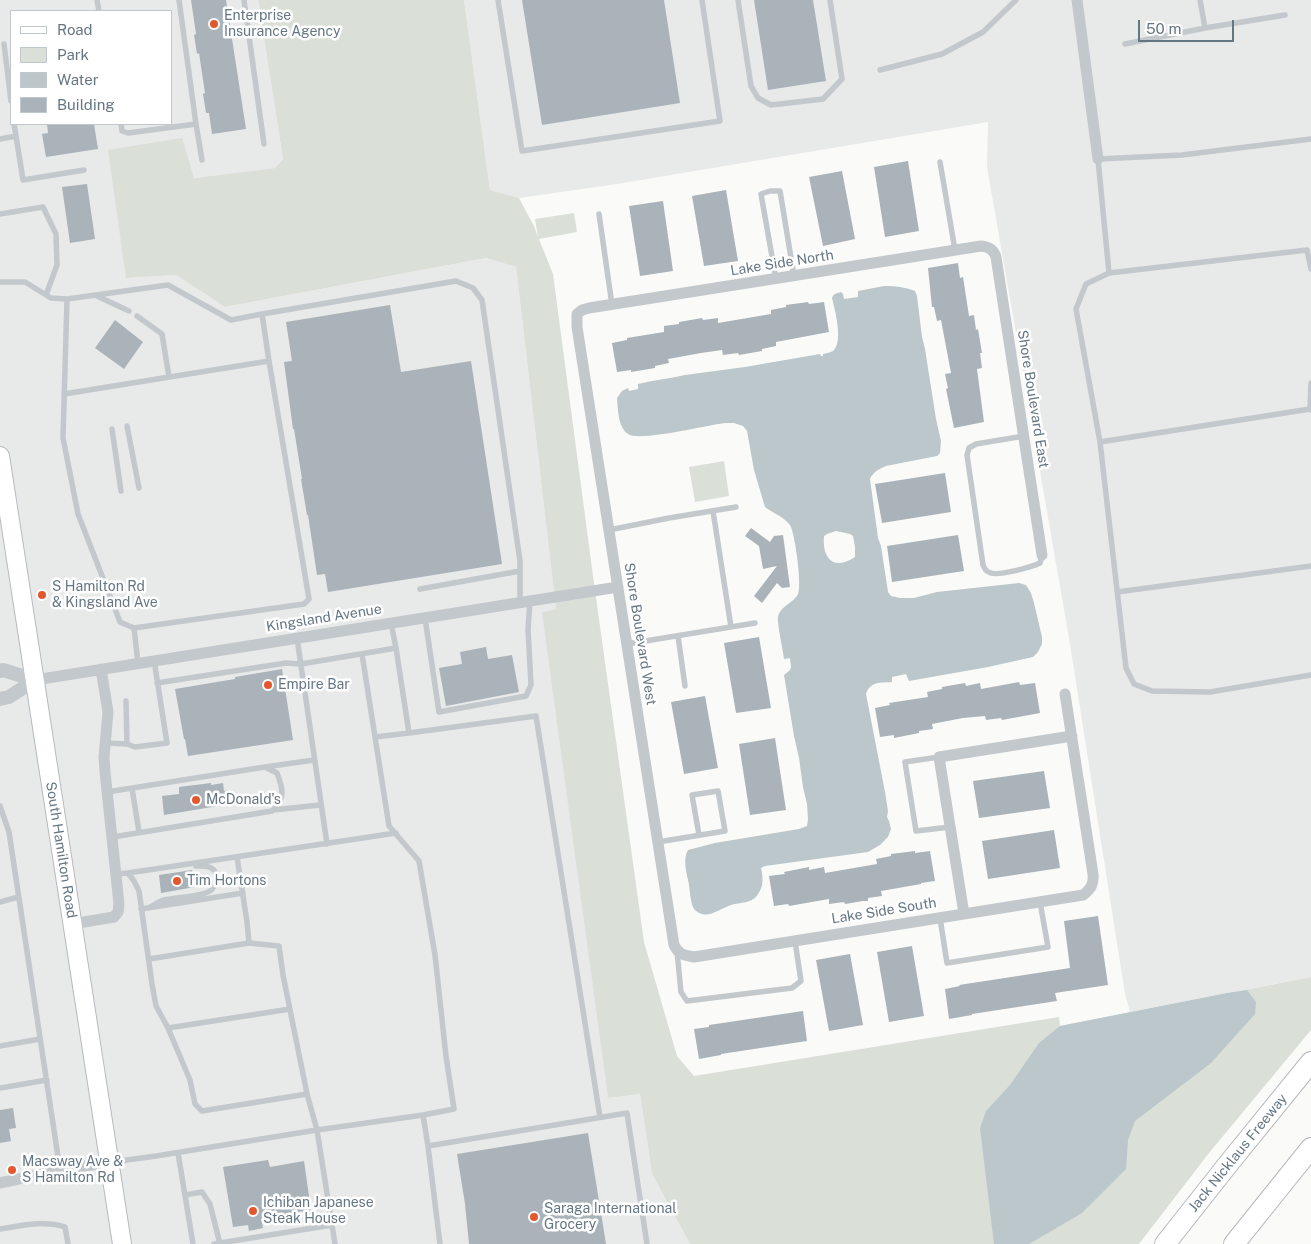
<!DOCTYPE html>
<html>
<head>
<meta charset="utf-8">
<style>
  body { margin:0 }
  #map { position:relative; width:1311px; height:1244px; overflow:hidden; background:#fafaf8; font-family:"Public Sans",sans-serif }
  canvas { display:block }
  .legend { position:absolute; left:10px; top:10px; width:162px; height:115px; box-sizing:border-box; background:#fff; border:1px solid #c1c8cd; margin:0; padding:6px 9px; list-style:none; font-size:15px; color:#657683 }
  .legend li { display:flex; align-items:center; gap:10px; height:25px }
  .legend b { width:25px; border:1px solid #c1c8cd }
  .scale { position:absolute; left:1138px; top:20px; width:96px; height:22px; box-sizing:border-box; border:2px solid #657683; border-top:0; padding-left:6px; font-size:15px; line-height:18px; white-space:nowrap; color:#657683; -webkit-text-stroke:4px #fff; paint-order:stroke }
</style>
</head>
<body>
<div id="map">
<canvas width="1311" height="1244"></canvas>
<ul class="legend">
<li><b style="height:6px;background:#fff"></b>Road</li>
<li><b style="height:14px;background:#dadfd7"></b>Park</li>
<li><b style="height:14px;background:#bbc7cb"></b>Water</li>
<li><b style="height:14px;background:#aab3b9"></b>Building</li>
</ul>
<div class="scale">50 m</div>
</div>
<script>
const context = document.querySelector('canvas').getContext('2d');
context.lineJoin = 'round';
function fillPath(path, color) {
  context.fillStyle = color;
  context.fill(path, 'evenodd');
}
function stroke(path, color, width, dash) {
  context.strokeStyle = color;
  context.lineWidth = width;
  context.lineCap = dash ? 'butt' : 'round';
  context.setLineDash(dash || []);
  context.stroke(path);
}
function write(font, color, halo, rows, align = 'center') {
  context.font = font + ' "Public Sans",sans-serif';
  context.lineWidth = 5;
  context.setLineDash([]);
  context.textBaseline = 'middle';
  context.strokeStyle = halo;
  context.fillStyle = color;
  for (const [text, x, y, turn = 0] of rows) {
    context.save();
    context.translate(x, y);
    context.rotate((+turn || 0) * Math.PI / 180);
    context.textAlign = isNaN(turn) ? turn : align;
    if (halo) context.strokeText(text, 0, 0);
    context.fillText(text, 0, 0);
    context.restore();
  }
}
fillPath(new Path2D(`
  M 0,0 L 258,0 L 283,159 L 275,168 L 193,178 L 126,278 L 176,275 L 225,307 L 486,258 L 516,267 L 556,609 L 543,612 L 608,1098 L 640,1094 L 652,1174 L 690,1244 L 0,1244 ZM 11,11 L 171,11 L 171,124 L 11,124 Z
  M 464,0 L 1311,0 L 1311,977 L 1130,1012 L 1125,994 L 1069,638 L 987,167 L 988,122 L 617,184 L 519,198 L 490,190 Z`), '#e8e9e9');
fillPath(new Path2D(`
  M 258,0 L 464,0 L 490,190 L 519,198 L 534,226 L 538,237 L 535,219 L 574,213 L 577,232 L 539,239 L 553,274 L 593,576 L 644,942 L 677,1056 L 694,1076 L 1059,1017 L 1060,1026 L 1311,977 L 1311,1030 L 1209,1153 L 1139,1244 L 690,1244 L 652,1174 L 640,1094 L 608,1098 L 542,612 L 556,609 L 516,267 L 486,258 L 225,307 L 176,275 L 126,278 L 108,150 L 182,138 L 194,178 L 275,168 L 283,159 Z
  M 724,461 L 729,496 L 695,502 L 689,467 Z`), '#dadfd7');
fillPath(new Path2D(`
  M 884,286 C 895,286 905,287 915,291 L 917,296 L 922,337 L 925,349 L 936,419 L 941,441 L 940,453 L 937,456 L 886,466 C 879,469 873,472 870,479 L 878,538 L 881,546 L 888,592 L 891,596 L 900,598 L 914,598 L 937,592 L 1019,583 L 1026,585 L 1031,593 L 1034,603 L 1042,637 L 1042,644 L 1038,652 L 1033,657 L 988,667 L 909,681 L 906,674 L 892,677 L 892,682 C 881,683 870,681 866,694 L 885,792 L 888,811 L 887,817 L 889,821 L 891,829 L 888,837 L 880,845 L 868,852 L 765,866 L 761,868 C 763,877 764,886 758,894 C 752,904 740,902 731,905 C 719,909 706,921 695,910 C 690,905 690,887 688,880 C 686,871 683,858 688,850 L 715,843 L 799,829 L 807,826 L 808,819 L 807,804 L 803,787 L 799,758 L 794,736 L 784,675 L 790,670 L 791,667 L 790,658 L 784,659 C 783,649 777,624 778,617 C 780,606 794,603 798,594 C 802,585 795,533 790,525 C 784,517 773,513 765,507 L 754,470 L 747,431 L 743,426 L 734,423 L 725,423 C 708,425 639,442 628,434 C 618,427 618,410 617,398 L 622,391 L 628,388 L 629,391 L 638,389 L 638,384 C 653,380 669,379 685,375 L 745,367 L 814,355 L 820,354 L 821,356 L 823,356 L 823,354 C 826,353 831,353 834,350 C 843,340 835,310 832,298 C 833,294 837,293 841,292 L 843,294 L 844,299 L 858,297 L 858,291 ZM 836,531 L 850,534 L 853,536 L 855,547 L 855,557 C 834,571 822,559 824,536 L 827,534 Z
  M 1247,990 L 1256,1002 L 1255,1014 L 1211,1063 L 1135,1121 L 1128,1140 L 1126,1169 L 1082,1213 L 1029,1244 L 994,1244 L 980,1128 L 986,1111 L 1010,1085 L 1039,1043 L 1060,1026 L 1227,993 Z`), '#bbc7cb');
fillPath(new Path2D(`
  M 191,0 L 226,0 L 246,129 L 212,134 L 209,113 L 206,113 L 203,94 L 205,93 L 199,53 L 197,54 L 194,35 L 196,34 Z
  M 522,0 L 664,0 L 680,103 L 542,125 Z
  M 754,0 L 813,0 L 826,81 L 768,90 Z
  M 47,124 L 94,124 L 98,149 L 46,157 L 42,134 L 48,133 Z
  M 908,161 L 919,231 L 885,237 L 874,167 Z
  M 842,171 L 855,239 L 823,246 L 809,177 Z
  M 87,184 L 95,239 L 70,243 L 62,187 Z
  M 726,190 L 738,261 L 704,266 L 692,196 Z
  M 663,201 L 673,271 L 640,276 L 629,206 Z
  M 958,263 L 960,278 L 963,277 L 969,316 L 974,315 L 976,330 L 978,329 L 982,353 L 980,353 L 982,368 L 977,369 L 984,422 L 954,428 L 946,389 L 948,388 L 945,374 L 951,373 L 941,320 L 937,321 L 934,307 L 932,307 L 928,268 Z
  M 808,302 L 809,304 L 824,302 L 829,332 L 776,342 L 776,346 L 762,349 L 762,351 L 739,355 L 738,353 L 723,355 L 722,350 L 701,353 L 668,359 L 669,363 L 655,366 L 655,368 L 631,372 L 631,370 L 617,372 L 612,343 L 627,340 L 627,338 L 664,332 L 664,326 L 679,324 L 679,322 L 702,318 L 703,320 L 718,318 L 718,323 L 771,314 L 771,310 L 786,307 L 786,305 Z
  M 390,305 L 401,372 L 471,361 L 502,564 L 328,592 L 325,574 L 317,575 L 308,515 L 307,515 L 301,479 L 302,479 L 294,429 L 293,429 L 284,362 L 292,361 L 286,322 Z
  M 115,320 L 143,342 L 124,369 L 95,348 Z
  M 945,473 L 951,512 L 882,523 L 875,484 Z
  M 751,528 L 770,542 L 774,536 L 783,535 L 790,587 L 782,588 L 777,583 L 762,603 L 754,596 L 777,566 L 763,569 L 759,546 L 745,536 Z
  M 958,535 L 964,571 L 892,582 L 887,546 Z
  M 759,637 L 771,708 L 736,713 L 724,643 Z
  M 486,647 L 488,659 L 512,655 L 519,692 L 446,706 L 439,668 L 462,664 L 460,652 Z
  M 282,669 L 293,740 L 188,756 L 185,739 L 184,739 L 175,689 L 235,679 L 235,677 Z
  M 1019,682 L 1020,685 L 1035,683 L 1040,713 L 1002,720 L 1001,718 L 986,720 L 985,716 L 963,718 L 932,724 L 933,729 L 919,731 L 919,733 L 894,738 L 894,735 L 880,737 L 875,708 L 890,705 L 889,703 L 928,697 L 927,692 L 942,689 L 942,687 L 965,683 L 966,686 L 980,683 L 981,689 Z
  M 705,696 L 718,768 L 684,774 L 671,702 Z
  M 775,738 L 786,810 L 750,815 L 739,744 Z
  M 1044,771 L 1050,808 L 979,818 L 973,781 Z
  M 211,783 L 211,785 L 223,783 L 224,791 L 228,790 L 230,804 L 164,815 L 162,796 L 179,794 L 179,787 Z
  M 1054,830 L 1060,868 L 988,879 L 982,841 Z
  M 915,851 L 915,853 L 930,851 L 935,881 L 921,883 L 921,884 L 881,891 L 882,896 L 868,898 L 868,901 L 863,901 L 845,904 L 844,902 L 829,904 L 829,899 L 789,906 L 788,904 L 774,906 L 769,876 L 785,874 L 784,872 L 809,867 L 809,870 L 824,867 L 825,873 L 877,864 L 876,859 L 891,856 L 891,854 Z
  M 192,870 L 195,887 L 161,893 L 159,875 Z
  M 1098,916 L 1108,985 L 1055,993 L 1057,1001 L 972,1014 L 972,1015 L 949,1019 L 945,989 L 960,986 L 959,985 L 1070,968 L 1064,921 Z
  M 912,946 L 924,1016 L 889,1022 L 877,952 Z
  M 850,954 L 863,1025 L 829,1031 L 816,960 Z
  M 803,1011 L 807,1041 L 721,1054 L 721,1055 L 699,1059 L 694,1029 L 709,1027 L 709,1025 Z
  M 13,1108 L 16,1128 L 9,1129 L 11,1141 L 0,1143 L 0,1110 Z
  M 588,1133 L 606,1244 L 469,1244 L 465,1204 L 457,1154 Z
  M 268,1160 L 270,1167 L 304,1161 L 311,1210 L 292,1213 L 293,1218 L 262,1222 L 263,1228 L 249,1231 L 248,1225 L 233,1227 L 223,1167 Z`), '#aab3b9');
const primary = new Path2D(`
  M 0,456 L 122,1244`);
const motorway = new Path2D(`
  M 1165,1244 L 1229,1163 L 1311,1062
  M 1234,1244 L 1311,1148`);
stroke(primary, '#b5babe', 20);
stroke(motorway, '#b4b9bd', 22);
stroke(new Path2D(`
  M 97,0 L 99,11
  M 244,0 L 264,144
  M 498,0 L 522,151 L 720,121 L 702,0
  M 738,0 L 751,86 L 758,98 L 771,105 L 823,99 L 842,79 L 830,0
  M 1205,28 L 1285,15
  M 4,44 L 11,101
  M 1125,44 L 1205,28 L 1200,0
  M 880,70 L 942,54 L 983,32 L 1016,0
  M 121,124 L 122,131 L 128,133 L 196,124 L 179,0
  M 196,124 L 202,160
  M 16,136 L 23,180 L 84,170
  M 0,139 L 16,136 L 14,124
  M 1311,139 L 1182,155 L 1098,159 L 1109,273 L 1307,250 L 1311,269
  M 940,162 L 955,250
  M 0,214 L 43,207 L 56,234 L 57,265 L 46,295
  M 599,214 L 612,305
  M 1109,273 L 1086,284 L 1076,309 L 1100,442 L 1310,409 L 1311,410
  M 776,279 L 761,194 L 770,191 L 780,191 L 794,276
  M 0,282 L 25,282 L 51,298 L 67,299 L 63,438 L 78,514 L 120,622 L 134,628 L 138,663
  M 97,296 L 129,311
  M 67,299 L 168,285 L 231,320 L 262,314 L 269,361 L 309,599 L 304,604 L 134,628
  M 262,314 L 456,281 L 473,288 L 482,300 L 520,561 L 520,602
  M 137,316 L 162,334 L 169,377
  M 64,394 L 269,361
  M 1310,409 L 1311,383
  M 127,426 L 139,488
  M 112,429 L 121,491
  M 1024,436 L 976,444 L 969,448 L 967,455 L 983,565 C 985,569 986,572 991,573 C 999,576 1032,567 1040,563 L 1042,555
  M 1100,442 L 1126,668 L 1134,684 L 1152,691 L 1210,692 L 1311,675
  M 713,511 L 731,627
  M 609,530 L 669,518 L 736,507
  M 420,589 L 520,571
  M 1117,592 L 1311,566
  M 425,618 L 439,712 L 526,696 L 531,685 L 528,629 L 530,601
  M 678,636 L 685,686
  M 297,638 L 327,844
  M 627,644 L 755,623
  M 396,648 L 409,733 L 536,716 L 600,1117
  M 362,654 L 389,826 L 419,861 L 435,955 L 446,1056 L 454,1109 L 423,1115
  M 157,683 L 286,663 L 301,664 L 396,648 L 391,623
  M 375,737 L 409,733
  M 105,743 L 127,744 L 126,701
  M 127,744 L 135,747 L 167,743 L 154,660
  M 939,757 L 905,762 L 916,831 L 950,827
  M 265,767 L 314,760
  M 132,788 L 139,832
  M 107,792 L 265,767 L 277,773 C 283,789 286,798 272,811 L 113,837
  M 0,806 L 9,832 L 60,1170
  M 273,810 L 320,805
  M 658,842 L 725,831 L 718,791 L 692,795 L 699,835
  M 237,857 L 247,922 L 249,943
  M 128,873 L 396,833
  M 115,874 L 128,873 L 134,881 L 139,891 L 152,984 L 156,1006 L 168,1028 L 190,1080 L 195,1104 L 202,1111 L 307,1094 L 283,975 L 279,946 L 249,943 L 149,959
  M 0,902 L 18,897
  M 150,907 C 155,905 159,901 164,900 C 176,897 200,897 210,891 C 217,886 220,873 211,868 C 207,865 201,866 196,866
  M 141,909 L 243,893
  M 940,918 L 947,963 L 1048,947 L 1040,902
  M 677,951 L 681,992 L 687,1001 L 792,988 L 801,981 L 795,941
  M 168,1028 L 290,1009
  M 0,1046 L 40,1039
  M 0,1088 L 47,1080
  M 307,1094 L 317,1130 L 423,1115 L 428,1146 L 627,1113 L 647,1244
  M 428,1146 L 440,1244
  M 178,1153 L 193,1244
  M 112,1162 L 156,1156 L 317,1130 L 335,1244
  M 185,1195 L 202,1192 L 210,1204 L 220,1244
  M 0,1229 C 21,1226 44,1220 65,1227 L 68,1244
  M 214,1244 L 332,1225`), '#c3c8cc', 5.5);
stroke(new Path2D(`
  M 1077,0 L 1098,159
  M 1042,555 L 996,257 C 993,249 989,247 981,246 L 589,308 L 582,310 L 577,314 L 577,327 L 674,945 C 679,955 684,955 694,957 L 1083,895 C 1091,889 1094,884 1093,874 L 1065,694
  M 35,680 L 618,587
  M 964,914 L 939,757 L 1072,736
  M 72,924 L 114,917 L 118,912 L 119,904 L 105,772 L 104,757 L 108,712 L 101,669
  M 0,1183 L 60,1170 L 110,1162`), '#c3c8cc', 11);
stroke(new Path2D(`
  M 0,671 L 3,670 L 35,680
  M 0,699 L 9,697 L 35,680`), '#c3c8cc', 14);
stroke(primary, '#fff', 18);
stroke(motorway, '#fff', 20);
for (const [x, y, r, color] of [
  [214,24,5,"#e4572e"],
  [42,595,5,"#e4572e"],
  [268,685,5,"#e4572e"],
  [196,800,5,"#e4572e"],
  [177,881,5,"#e4572e"],
  [12,1170,5,"#e4572e"],
  [253,1211,5,"#e4572e"],
  [534,1217,5,"#e4572e"]
]) {
  const dot = new Path2D();
  dot.arc(x, y, r, 0, 2 * Math.PI);
  context.fillStyle = color;
  context.fill(dot);
  stroke(dot, '#fff', 2);
}
write('14px', '#657683', '#fff', [
  ["Enterprise",224,16],
  ["Insurance Agency",224,32],
  ["S Hamilton Rd",52,587],
  ["& Kingsland Ave",52,603],
  ["Empire Bar",278,685],
  ["McDonald's",206,800],
  ["Tim Hortons",187,881],
  ["Macsway Ave &",22,1162],
  ["S Hamilton Rd",22,1178],
  ["Ichiban Japanese",263,1203],
  ["Steak House",263,1219],
  ["Saraga International",544,1209],
  ["Grocery",544,1225]
], 'left');
write('14px', '#657683', '#fff', [
  ["Lake Side North",782,263,-9],
  ["Shore Boulevard East",1033,399,81],
  ["Kingsland Avenue",324,618,-9],
  ["Shore Boulevard West",640,634,81],
  ["South Hamilton Road",61,850,81],
  ["Lake Side South",884,911,-9],
  ["Jack Nicklaus Freeway",1238,1153,-51]
]);
</script>
</body>
</html>
